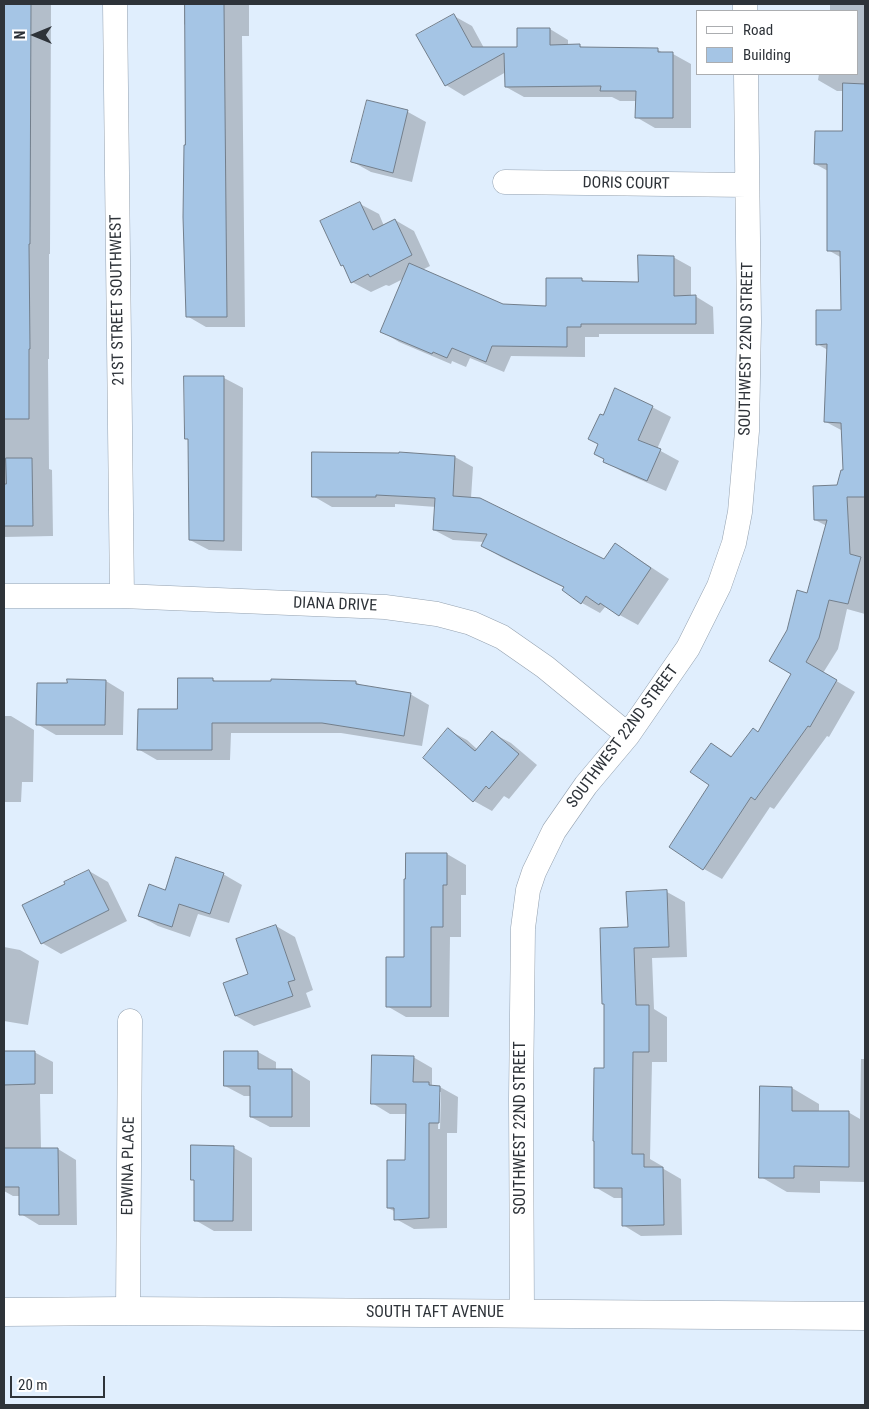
<!DOCTYPE html>
<html>
<head>
<meta charset="utf-8">
<style>
  body { margin:0 }
  #map { position:relative; width:869px; height:1409px; overflow:hidden; background:#e0eefd; font-family:"Roboto Condensed",sans-serif }
  canvas { display:block }
  .frame { position:absolute; inset:0; border:5px solid #2e3339; pointer-events:none }
  .legend { position:absolute; left:696px; top:10px; width:162px; height:65px; box-sizing:border-box; background:#fff; border:1px solid #abadb0; margin:0; padding:6px 9px; list-style:none; font-size:15px; color:#2e3339 }
  .legend li { display:flex; align-items:center; gap:10px; height:25px }
  .legend b { width:25px; border:1px solid #abadb0 }
  .north { position:absolute; left:10px; top:10px; width:50px; height:50px; -webkit-text-stroke:4px #fff; paint-order:stroke; rotate:270deg; font-size:14px; font-weight:700; line-height:20px; text-align:center; color:#2e3339 }
  .north::after { content:''; display:block; margin:auto; width:18px; height:22px; background:#2e3339; clip-path:polygon(50% 0,100% 100%,50% 72%,0 100%) }
  .scale { position:absolute; left:10px; top:1376px; width:95px; height:22px; box-sizing:border-box; border:2px solid #2e3339; border-top:0; padding-left:6px; font-size:15px; line-height:18px; white-space:nowrap; color:#2e3339; -webkit-text-stroke:4px #fff; paint-order:stroke }
</style>
</head>
<body>
<div id="map">
<canvas width="869" height="1409"></canvas>
<div class="frame"></div>
<ul class="legend">
<li><b style="height:6px;background:#fff"></b>Road</li>
<li><b style="height:14px;background:#a5c5e5"></b>Building</li>
</ul>
<div class="north">N</div>
<div class="scale">20 m</div>
</div>
<script>
const context = document.querySelector('canvas').getContext('2d');
context.lineJoin = 'round';
function fillPath(path, color) {
  context.fillStyle = color;
  context.fill(path, 'evenodd');
}
function stroke(path, color, width, dash) {
  context.strokeStyle = color;
  context.lineWidth = width;
  context.lineCap = dash ? 'butt' : 'round';
  context.setLineDash(dash || []);
  context.stroke(path);
}
function write(font, color, halo, rows, align = 'center') {
  context.font = font + ' "Roboto Condensed",sans-serif';
  context.lineWidth = 5;
  context.setLineDash([]);
  context.textBaseline = 'middle';
  context.strokeStyle = halo;
  context.fillStyle = color;
  for (const [text, x, y, turn = 0] of rows) {
    context.save();
    context.translate(x, y);
    context.rotate((+turn || 0) * Math.PI / 180);
    context.textAlign = isNaN(turn) ? turn : align;
    if (halo) context.strokeText(text, 0, 0);
    context.fillText(text, 0, 0);
    context.restore();
  }
}
fillPath(new Path2D(`
  M 4,4 L 51,4 L 50,254 L 49,254 L 49,359 L 48,359 L 49,469 L 52,470 L 53,536 L 4,537 Z
  M 184,4 L 249,4 L 249,36 L 242,36 L 245,327 L 206,327 L 187,316 L 186,26 L 184,24 Z
  M 830,4 L 865,4 L 865,614 L 847,609 L 838,649 L 823,673 L 855,692 L 829,737 L 827,736 L 774,809 L 770,807 L 722,879 L 704,869 L 711,785 L 712,744 L 733,757 L 759,733 L 793,673 L 808,594 L 827,526 L 815,520 L 838,486 L 844,472 L 843,431 L 826,422 L 828,350 L 817,344 L 843,311 L 842,258 L 828,250 L 828,171 L 815,164 L 843,133 L 844,91 L 837,91 L 818,80 L 819,74 L 858,74 L 858,11 L 830,11 Z
  M 454,16 L 472,26 L 484,48 L 519,48 L 550,29 L 568,40 L 568,46 L 580,46 L 585,49 L 658,50 L 665,54 L 673,54 L 691,64 L 691,128 L 655,128 L 636,117 L 637,101 L 620,101 L 612,97 L 524,97 L 506,87 L 506,72 L 464,96 L 446,85 Z
  M 368,101 L 408,112 L 426,122 L 412,182 L 371,172 L 353,162 Z
  M 360,204 L 379,214 L 384,226 L 395,220 L 414,231 L 430,266 L 422,270 L 503,305 L 547,307 L 581,279 L 586,282 L 639,283 L 673,257 L 691,267 L 691,296 L 695,296 L 713,307 L 714,334 L 599,334 L 599,337 L 585,337 L 585,357 L 511,356 L 504,372 L 470,358 L 466,367 L 452,361 L 451,364 L 399,342 L 381,331 L 403,279 L 389,286 L 386,285 L 371,292 L 352,282 L 345,266 L 342,265 Z
  M 186,378 L 224,378 L 243,388 L 242,551 L 209,550 L 190,540 L 190,440 L 186,438 Z
  M 652,407 L 671,417 L 657,449 L 679,461 L 666,491 L 623,472 L 604,461 L 605,459 L 599,444 Z
  M 455,457 L 473,467 L 471,498 L 605,561 L 616,545 L 634,556 L 669,579 L 638,625 L 605,607 L 600,613 L 582,603 L 565,588 L 501,557 L 482,546 L 484,542 L 453,540 L 434,530 L 436,507 L 395,504 L 395,507 L 332,507 L 313,496 Z
  M 212,679 L 217,682 L 356,682 L 364,687 L 410,694 L 429,705 L 422,746 L 341,733 L 231,733 L 230,760 L 157,760 L 138,749 L 178,710 Z
  M 106,681 L 124,692 L 123,735 L 56,735 L 37,724 L 68,685 Z
  M 4,716 L 11,716 L 34,730 L 33,782 L 22,782 L 21,802 L 4,802 Z
  M 448,730 L 467,740 L 478,750 L 492,733 L 511,743 L 537,765 L 509,799 L 504,796 L 492,811 L 474,801 Z
  M 407,854 L 447,854 L 466,865 L 466,895 L 461,895 L 461,937 L 450,937 L 449,1017 L 406,1017 L 387,1006 L 405,959 Z
  M 89,871 L 108,882 L 127,921 L 61,954 L 42,943 L 24,906 Z
  M 223,874 L 242,885 L 229,923 L 198,914 L 190,937 L 158,926 L 140,916 L 166,892 Z
  M 667,892 L 685,902 L 687,957 L 652,958 L 654,1009 L 667,1017 L 667,1062 L 652,1062 L 650,1159 L 662,1166 L 662,1168 L 681,1179 L 682,1235 L 641,1236 L 623,1225 L 623,1198 L 614,1198 L 595,1187 L 605,1070 L 629,928 Z
  M 276,926 L 295,937 L 313,990 L 306,993 L 311,1007 L 254,1026 L 236,1016 L 250,975 Z
  M 4,947 L 20,950 L 39,961 L 28,1025 L 4,1021 Z
  M 4,1052 L 34,1052 L 53,1062 L 53,1094 L 40,1094 L 41,1149 L 58,1149 L 76,1160 L 77,1225 L 39,1225 L 21,1214 L 20,1196 L 13,1196 L 4,1191 Z
  M 258,1052 L 276,1062 L 276,1070 L 292,1070 L 310,1081 L 310,1127 L 270,1127 L 251,1117 L 251,1096 L 244,1096 L 225,1086 Z
  M 413,1057 L 432,1068 L 432,1085 L 440,1087 L 458,1097 L 457,1133 L 447,1133 L 447,1228 L 414,1229 L 396,1219 L 396,1212 L 388,1208 L 406,1161 L 407,1114 L 390,1114 L 372,1103 ZM 439,1092 L 441,1092 L 440,1129 L 438,1129 Z
  M 861,1059 L 865,1059 L 865,1182 L 820,1181 L 820,1193 L 787,1192 L 761,1177 L 762,1088 L 792,1088 L 819,1104 L 819,1112 L 848,1112 L 860,1119 Z
  M 234,1148 L 252,1158 L 252,1231 L 214,1231 L 195,1220 L 195,1181 L 192,1179 Z`), '#0003');
const building = new Path2D(`
  M 4,4 L 31,4 L 30,244 L 29,244 L 30,349 L 29,349 L 29,419 L 4,419 Z
  M 185,4 L 224,4 L 227,317 L 186,317 L 183,217 L 184,145 L 185,145 Z
  M 454,14 L 472,47 L 517,47 L 517,28 L 550,28 L 550,45 L 580,44 L 580,47 L 658,48 L 658,52 L 673,52 L 673,118 L 635,118 L 636,91 L 600,91 L 601,86 L 505,87 L 504,53 L 445,86 L 416,35 Z
  M 843,83 L 865,84 L 865,497 L 847,497 L 850,554 L 861,557 L 848,604 L 829,600 L 819,638 L 806,662 L 837,680 L 810,727 L 808,726 L 755,800 L 751,797 L 703,870 L 669,847 L 709,785 L 690,772 L 711,743 L 731,757 L 753,728 L 758,732 L 791,674 L 769,661 L 787,630 L 797,590 L 807,593 L 827,520 L 814,520 L 813,486 L 837,485 L 841,470 L 843,470 L 841,423 L 824,422 L 827,344 L 816,345 L 816,310 L 841,310 L 840,251 L 827,251 L 827,164 L 814,164 L 815,131 L 842,131 Z
  M 367,100 L 408,110 L 393,173 L 351,162 Z
  M 360,202 L 373,230 L 395,219 L 412,255 L 370,277 L 368,274 L 351,283 L 343,265 L 341,266 L 320,221 Z
  M 638,255 L 674,256 L 674,296 L 696,295 L 696,324 L 581,324 L 581,327 L 567,327 L 567,347 L 492,346 L 486,362 L 452,348 L 447,358 L 433,352 L 432,354 L 380,332 L 409,263 L 503,304 L 546,306 L 546,278 L 582,278 L 582,281 L 638,282 Z
  M 184,376 L 224,376 L 224,541 L 189,540 L 188,439 L 185,439 Z
  M 615,388 L 653,406 L 638,440 L 661,449 L 647,481 L 603,462 L 604,459 L 594,454 L 598,444 L 588,439 L 600,414 L 603,415 Z
  M 312,452 L 399,453 L 399,452 L 455,456 L 453,496 L 480,498 L 604,559 L 615,543 L 651,568 L 619,616 L 600,603 L 599,605 L 586,596 L 581,604 L 562,590 L 564,587 L 481,546 L 487,534 L 433,530 L 435,498 L 376,495 L 376,497 L 312,497 Z
  M 6,458 L 32,458 L 33,526 L 4,526 L 4,484 L 6,484 Z
  M 178,678 L 213,678 L 213,681 L 271,681 L 271,679 L 356,681 L 356,684 L 411,693 L 404,736 L 322,723 L 212,723 L 212,750 L 137,750 L 138,709 L 177,709 Z
  M 67,679 L 106,680 L 105,725 L 36,725 L 37,683 L 67,683 Z
  M 448,728 L 475,751 L 492,731 L 519,754 L 489,789 L 486,786 L 473,802 L 423,758 Z
  M 406,853 L 447,853 L 447,885 L 443,885 L 443,927 L 431,927 L 431,1007 L 386,1007 L 386,957 L 404,957 L 404,879 L 405,879 Z
  M 176,857 L 224,873 L 210,914 L 179,904 L 172,927 L 138,916 L 149,884 L 165,890 Z
  M 89,870 L 109,910 L 41,944 L 22,905 L 65,884 L 64,882 Z
  M 667,890 L 669,947 L 634,948 L 636,1005 L 649,1005 L 649,1052 L 633,1052 L 632,1154 L 644,1154 L 644,1167 L 663,1167 L 664,1225 L 622,1226 L 622,1188 L 594,1188 L 594,1141 L 593,1141 L 594,1068 L 604,1068 L 604,1004 L 602,1004 L 600,928 L 628,927 L 626,892 Z
  M 276,925 L 295,980 L 288,982 L 293,996 L 235,1016 L 223,983 L 248,974 L 236,939 Z
  M 4,1051 L 35,1051 L 35,1084 L 4,1085 Z
  M 224,1051 L 258,1051 L 258,1069 L 292,1069 L 292,1117 L 250,1117 L 250,1086 L 224,1086 Z
  M 372,1055 L 414,1056 L 413,1082 L 429,1082 L 429,1085 L 440,1086 L 439,1123 L 429,1123 L 429,1218 L 394,1220 L 394,1208 L 387,1208 L 387,1160 L 405,1160 L 406,1104 L 371,1104 Z
  M 760,1086 L 792,1087 L 792,1111 L 849,1111 L 849,1167 L 794,1166 L 794,1178 L 759,1178 Z
  M 191,1145 L 234,1146 L 233,1221 L 194,1221 L 194,1180 L 191,1180 Z
  M 4,1148 L 58,1148 L 59,1215 L 19,1215 L 19,1187 L 4,1187 Z`);
fillPath(building, '#a5c5e5');
stroke(building, '#727e8b', 1);
const minor = new Path2D(`
  M 115,4 L 122,596
  M 745,4 L 745,11
  M 505,182 L 747,185
  M 4,596 L 122,596 L 385,607 L 437,614 L 471,623 L 502,637 L 545,667 L 628,735
  M 128,1311 L 130,1021
  M 522,1313 L 521,1098 L 523,928 L 528,890 L 534,872 L 554,831 L 586,785 L 628,735 L 688,648 L 719,586 L 734,543 L 740,512 L 747,431 L 749,322 L 746,74`);
const secondary = new Path2D(`
  M 4,1312 L 128,1311 L 865,1316`);
stroke(minor, '#94a1af', 25);
stroke(secondary, '#94a1af', 29);
stroke(minor, '#fff', 24);
stroke(secondary, '#fff', 28);
write('16px', '#2e3339', '#fff', [
  ["DORIS COURT",626,184,1],
  ["21ST STREET SOUTHWEST",118,300,-91],
  ["SOUTHWEST 22ND STREET",747,349,-89],
  ["DIANA DRIVE",335,605,2],
  ["SOUTHWEST 22ND STREET",623,737,-53],
  ["SOUTHWEST 22ND STREET",521,1128,-90],
  ["EDWINA PLACE",129,1166,-89],
  ["SOUTH TAFT AVENUE",435,1313]
]);
</script>
</body>
</html>
